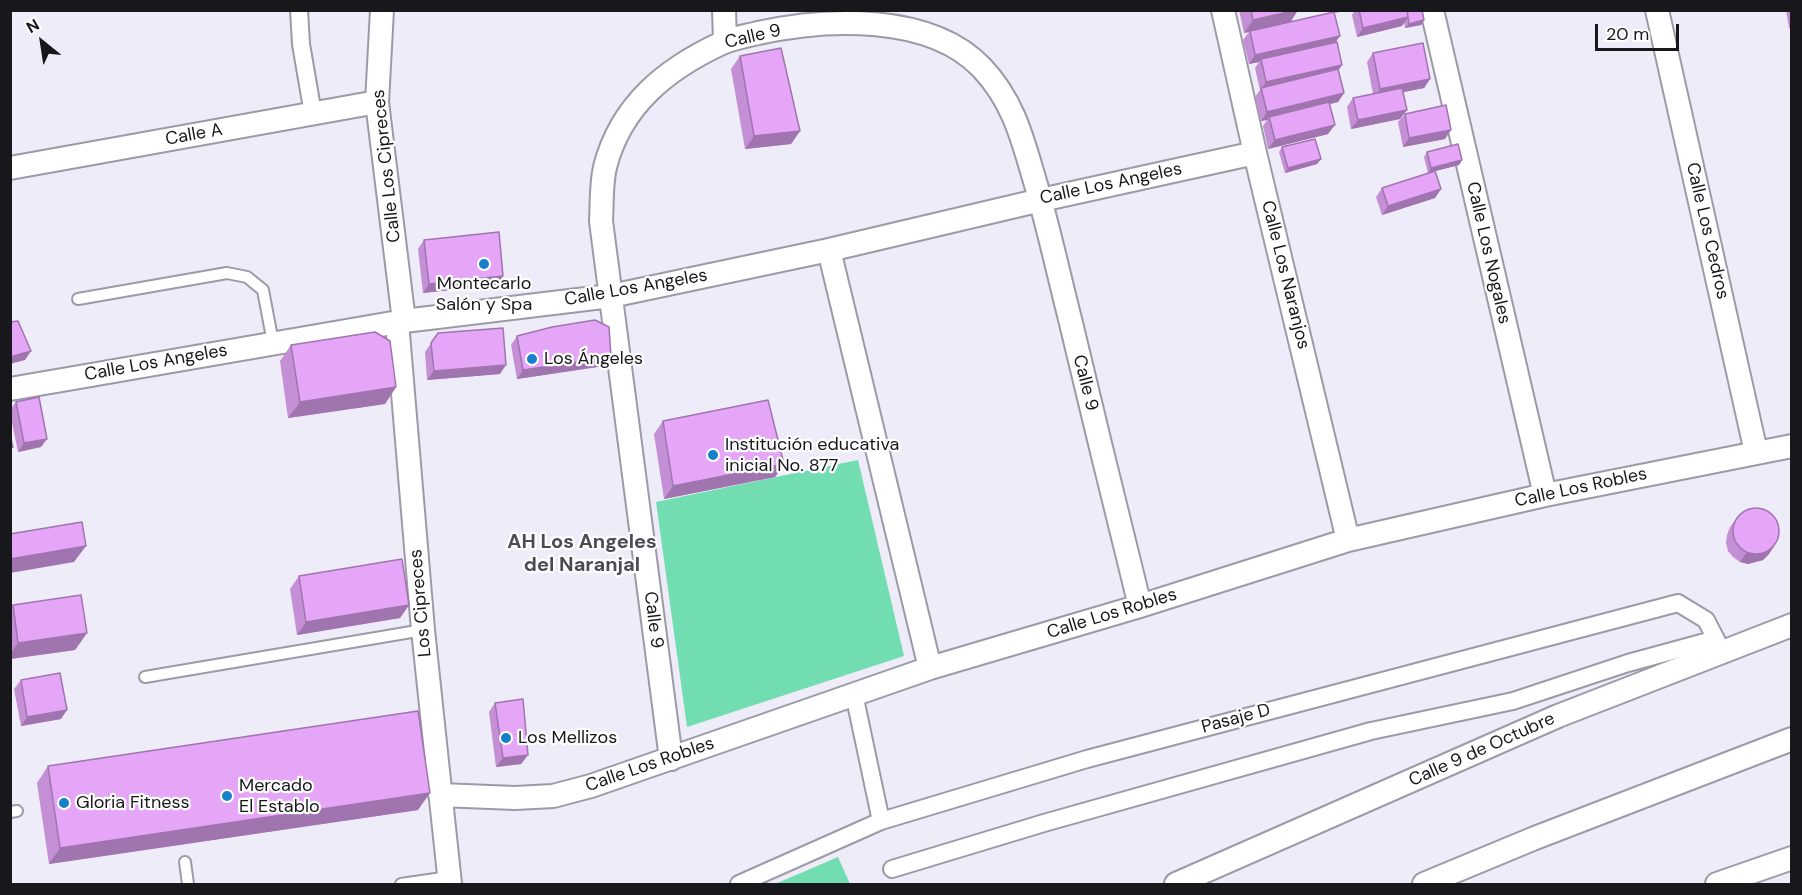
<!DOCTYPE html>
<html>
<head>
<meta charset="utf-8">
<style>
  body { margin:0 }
  #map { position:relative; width:1802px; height:895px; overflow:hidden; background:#eeecf8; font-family:"DM Sans",sans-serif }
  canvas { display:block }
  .frame { position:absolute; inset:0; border:12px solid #18171b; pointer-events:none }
  .north { position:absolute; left:12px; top:12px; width:60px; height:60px; -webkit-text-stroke:4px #fff; paint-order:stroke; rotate:330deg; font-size:16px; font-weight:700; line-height:24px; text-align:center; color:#18171b }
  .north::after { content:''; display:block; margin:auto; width:21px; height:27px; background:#18171b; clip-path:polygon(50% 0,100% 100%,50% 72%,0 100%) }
  .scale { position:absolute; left:1595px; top:24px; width:84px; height:27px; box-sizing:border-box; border:3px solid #18171b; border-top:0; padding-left:8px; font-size:18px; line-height:21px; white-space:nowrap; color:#18171b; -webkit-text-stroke:4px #fff; paint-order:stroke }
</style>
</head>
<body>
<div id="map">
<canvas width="1802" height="895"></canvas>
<div class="frame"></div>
<div class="north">N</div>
<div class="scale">20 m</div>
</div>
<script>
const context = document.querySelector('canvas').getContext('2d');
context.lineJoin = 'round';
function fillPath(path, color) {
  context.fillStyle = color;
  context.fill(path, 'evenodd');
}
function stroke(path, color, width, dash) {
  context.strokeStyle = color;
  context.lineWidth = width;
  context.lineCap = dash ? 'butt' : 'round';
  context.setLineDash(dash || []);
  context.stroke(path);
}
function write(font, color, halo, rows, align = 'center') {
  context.font = font + ' "DM Sans",sans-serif';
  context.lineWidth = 4.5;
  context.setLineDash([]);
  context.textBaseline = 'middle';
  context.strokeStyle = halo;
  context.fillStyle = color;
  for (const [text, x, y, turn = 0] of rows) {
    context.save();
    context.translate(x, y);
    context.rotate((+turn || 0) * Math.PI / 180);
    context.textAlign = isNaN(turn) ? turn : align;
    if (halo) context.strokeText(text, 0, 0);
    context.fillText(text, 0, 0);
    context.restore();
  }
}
fillPath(new Path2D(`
  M 858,460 L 904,656 L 687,727 L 656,502 Z
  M 838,857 L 850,884 L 775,884 Z`), '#71ddb0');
const service = new Path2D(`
  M 78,299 L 227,273 L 247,277 L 263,290 L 273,343
  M 145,677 L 423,630
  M 10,812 L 17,811
  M 185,862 L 188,884
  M 401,884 L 449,877`);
const pedestrian = new Path2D(`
  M 299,10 L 301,44 L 313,114
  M 854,694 L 881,821
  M 892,869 L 1044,823 L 1371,731 L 1513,701 L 1628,663 L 1716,639
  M 739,884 L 881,821 L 1087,759 L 1678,603 L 1706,620 L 1722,651`);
const minor = new Path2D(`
  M 382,10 L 377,102 L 404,321
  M 724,10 L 725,41
  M 1223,10 L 1255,153 L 1348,540
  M 1432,10 L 1545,495
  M 1657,10 L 1756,452
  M 10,168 L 377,102
  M 829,250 L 930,668
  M 397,322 L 423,630 L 450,884
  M 10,389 L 404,321 L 611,296 L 829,250 L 1041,200 L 1255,153
  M 671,759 L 601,221 C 602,203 601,184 605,167 C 621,105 666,69 722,43 C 733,38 746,36 758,33 C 826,18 930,13 982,68 C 1013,101 1022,137 1034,178 C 1048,225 1058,272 1070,319 C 1093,415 1116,510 1140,606
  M 440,795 L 515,798 L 553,796 L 591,786 L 930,668 L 1140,606 L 1348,540 L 1545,495 L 1792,446
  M 1176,884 L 1558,716 L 1792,625
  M 1424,884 L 1535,838 L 1792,739
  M 1717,884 L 1792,858`);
stroke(service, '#9c9aa6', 14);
stroke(pedestrian, '#9c9aa6', 20);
stroke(minor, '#9c9aa6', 26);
stroke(service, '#fff', 10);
stroke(pedestrian, '#fff', 16);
stroke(minor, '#fff', 22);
fillPath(new Path2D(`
  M 1239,10 L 1298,10 L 1290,22 L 1340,36 L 1335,43 L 1342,65 L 1338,70 L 1344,93 L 1338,102 L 1330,104 L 1328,134 L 1268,149 L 1263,126 L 1267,120 L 1261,121 L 1255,97 L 1260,90 L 1255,68 L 1259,62 L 1249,64 L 1243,40 L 1249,32 L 1244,33 Z
  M 1355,10 L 1422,10 L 1424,20 L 1421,25 L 1405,28 L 1404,23 L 1402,26 L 1357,37 L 1352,15 Z
  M 1786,10 L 1791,10 L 1791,28 L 1789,28 Z
  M 1373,53 L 1430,79 L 1424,88 L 1403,92 L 1407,110 L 1400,119 L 1351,129 L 1347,107 L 1353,98 L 1373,94 L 1367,62 Z
  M 740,56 L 800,131 L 791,144 L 745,149 L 731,69 Z
  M 1405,114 L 1445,139 L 1403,147 L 1398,122 Z
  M 1282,147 L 1321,159 L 1317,164 L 1285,173 L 1279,152 Z
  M 1427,152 L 1462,160 L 1459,165 L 1435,171 L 1441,189 L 1435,198 L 1382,215 L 1376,197 L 1382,188 L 1428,173 L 1424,157 Z
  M 424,240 L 497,285 L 423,293 L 418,249 Z
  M 438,333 L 500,374 L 427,380 L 425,352 Z
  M 517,336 L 611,357 L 604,366 L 517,379 L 511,345 Z
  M 291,345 L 396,387 L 385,404 L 288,418 L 280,361 Z
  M 16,402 L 41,447 L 18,452 L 10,413 L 10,410 Z
  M 663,421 L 784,464 L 775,477 L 664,499 L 654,434 Z
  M 1736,519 L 1769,554 L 1763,560 L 1748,564 L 1740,562 L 1733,557 L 1728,551 L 1726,543 L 1727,535 L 1730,527 Z
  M 299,576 L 409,605 L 400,618 L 297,635 L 290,589 Z
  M 13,605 L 87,633 L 75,650 L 10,659 L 10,608 Z
  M 21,680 L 61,719 L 21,726 L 14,689 Z
  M 495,703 L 528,755 L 521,764 L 496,767 L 489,712 Z
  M 48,766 L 418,810 L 49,864 L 37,783 Z`), '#c58fd5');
fillPath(new Path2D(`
  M 1298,10 L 1290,23 L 1244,33 L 1253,20 Z
  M 1337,10 L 1348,10 L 1335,13 Z
  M 1408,17 L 1402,26 L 1357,37 L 1363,28 Z
  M 1424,20 L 1421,25 L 1405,28 L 1409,24 Z
  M 1340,36 L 1333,45 L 1261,59 L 1259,62 L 1249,64 L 1255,55 Z
  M 1342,65 L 1336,74 L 1261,89 L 1266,82 Z
  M 1430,79 L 1424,88 L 1374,98 L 1380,89 Z
  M 1344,93 L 1338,102 L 1270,119 L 1269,117 L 1267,120 L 1261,121 L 1267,112 Z
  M 1407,110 L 1400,119 L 1351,129 L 1358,120 Z
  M 1335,125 L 1328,134 L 1268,149 L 1275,140 Z
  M 1451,130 L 1445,139 L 1403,147 L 1409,138 Z
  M 800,131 L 791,144 L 745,149 L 754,136 Z
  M 1321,159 L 1317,164 L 1285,173 L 1288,168 Z
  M 1462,160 L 1459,165 L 1428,173 L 1431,168 Z
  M 1441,189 L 1435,198 L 1382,215 L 1388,206 Z
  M 503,276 L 497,285 L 423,293 L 429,284 Z
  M 31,351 L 25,360 L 10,364 L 10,357 Z
  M 611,357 L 604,366 L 517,379 L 523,370 Z
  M 506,365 L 500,374 L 427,380 L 434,371 Z
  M 396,387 L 385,404 L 288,418 L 300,402 Z
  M 47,439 L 41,447 L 18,452 L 24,443 Z
  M 784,464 L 775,477 L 664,499 L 673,486 Z
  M 1775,545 L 1769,554 L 1763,560 L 1748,564 L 1740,562 L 1746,553 Z
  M 86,546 L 74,562 L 10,573 L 10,559 Z
  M 409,605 L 400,618 L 297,635 L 306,622 Z
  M 87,633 L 75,650 L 10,659 L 10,654 L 18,643 Z
  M 67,710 L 61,719 L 21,726 L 27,717 Z
  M 528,755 L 521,764 L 496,767 L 503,758 Z
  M 430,793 L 418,810 L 49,864 L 60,848 Z`), '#a074ae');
const building = new Path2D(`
  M 1251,10 L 1297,10 L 1253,20 Z
  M 1359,10 L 1407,10 L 1408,17 L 1363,28 Z
  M 1407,10 L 1422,10 L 1424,20 L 1409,24 Z
  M 1334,12 L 1340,36 L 1255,55 L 1250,31 Z
  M 1337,42 L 1342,65 L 1266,82 L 1261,59 Z
  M 1423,43 L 1430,79 L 1380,89 L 1373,53 Z
  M 781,48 L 800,131 L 754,136 L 740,56 Z
  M 1338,69 L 1344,93 L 1267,112 L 1261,88 Z
  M 1402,88 L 1407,110 L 1358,120 L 1353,98 Z
  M 1329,102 L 1335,125 L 1275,140 L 1269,117 Z
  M 1446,105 L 1451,130 L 1409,138 L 1405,114 Z
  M 1315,139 L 1321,159 L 1288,168 L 1282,147 Z
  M 1458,144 L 1462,160 L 1431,168 L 1427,152 Z
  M 1435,171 L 1441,189 L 1388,206 L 1382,188 Z
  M 499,232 L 503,276 L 429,284 L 424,240 Z
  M 595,320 L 609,327 L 611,357 L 523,370 L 517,336 L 552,327 Z
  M 18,321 L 31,351 L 10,357 L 10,322 Z
  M 503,328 L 506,365 L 434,371 L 431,343 L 438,333 Z
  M 375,332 L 390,341 L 396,387 L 300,402 L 291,345 Z
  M 39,397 L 47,439 L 24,443 L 16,402 Z
  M 768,400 L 784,464 L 673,486 L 663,421 Z
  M 10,436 L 13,447 L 10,448 Z
  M1733 531a23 23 0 1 1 46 0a23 23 0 1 1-46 0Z
  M 82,522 L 86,546 L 10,559 L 10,534 Z
  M 402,559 L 409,605 L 306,622 L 299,576 Z
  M 81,595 L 87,633 L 18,643 L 13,605 Z
  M 60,673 L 67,710 L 27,717 L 21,680 Z
  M 523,699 L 528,755 L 503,758 L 495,703 Z
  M 418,711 L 430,793 L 60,848 L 48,766 Z`);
fillPath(building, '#e5a6f8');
stroke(building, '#a074ae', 1.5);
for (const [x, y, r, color] of [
  [484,264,6,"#1680ca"],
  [532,359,6,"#1680ca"],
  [713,455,6,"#1680ca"],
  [506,738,6,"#1680ca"],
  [227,796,6,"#1680ca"],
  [64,803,6,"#1680ca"]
]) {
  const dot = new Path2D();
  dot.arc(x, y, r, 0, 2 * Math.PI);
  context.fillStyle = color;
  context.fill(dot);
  stroke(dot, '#fff', 2);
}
write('18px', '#18171b', '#fff', [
  ["Calle 9",753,37,-13],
  ["Calle A",194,135,-10],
  ["Calle Los Cipreces",387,166,-96],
  ["Calle Los Angeles",1111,184,-12],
  ["Calle Los Cedros",1707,231,77],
  ["Calle Los Nogales",1488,253,77],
  ["Calle Los Naranjos",1285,275,76],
  ["Calle Los Angeles",636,288,-10],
  ["Calle Los Angeles",156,363,-10],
  ["Calle 9",1085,383,76],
  ["Calle Los Robles",1581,488,-12],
  ["Los Cipreces",421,603,-95],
  ["Calle Los Robles",1112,614,-17],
  ["Calle 9",653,620,83],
  ["Pasaje D",1236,719,-15],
  ["Calle 9 de Octubre",1482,750,-24],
  ["Calle Los Robles",650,765,-19]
]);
write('18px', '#18171b', '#fff', [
  ["Montecarlo",484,284,"center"],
  ["Salón y Spa",484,305,"center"],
  ["Los Ángeles",544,359],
  ["Institución educativa",725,445],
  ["inicial No. 877",725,466],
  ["Los Mellizos",518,738],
  ["Mercado",239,786],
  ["El Establo",239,807],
  ["Gloria Fitness",76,803]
], 'left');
write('bold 20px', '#4c4a54', '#fff', [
  ["AH Los Angeles",582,543],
  ["del Naranjal",582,566]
]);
</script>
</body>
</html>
